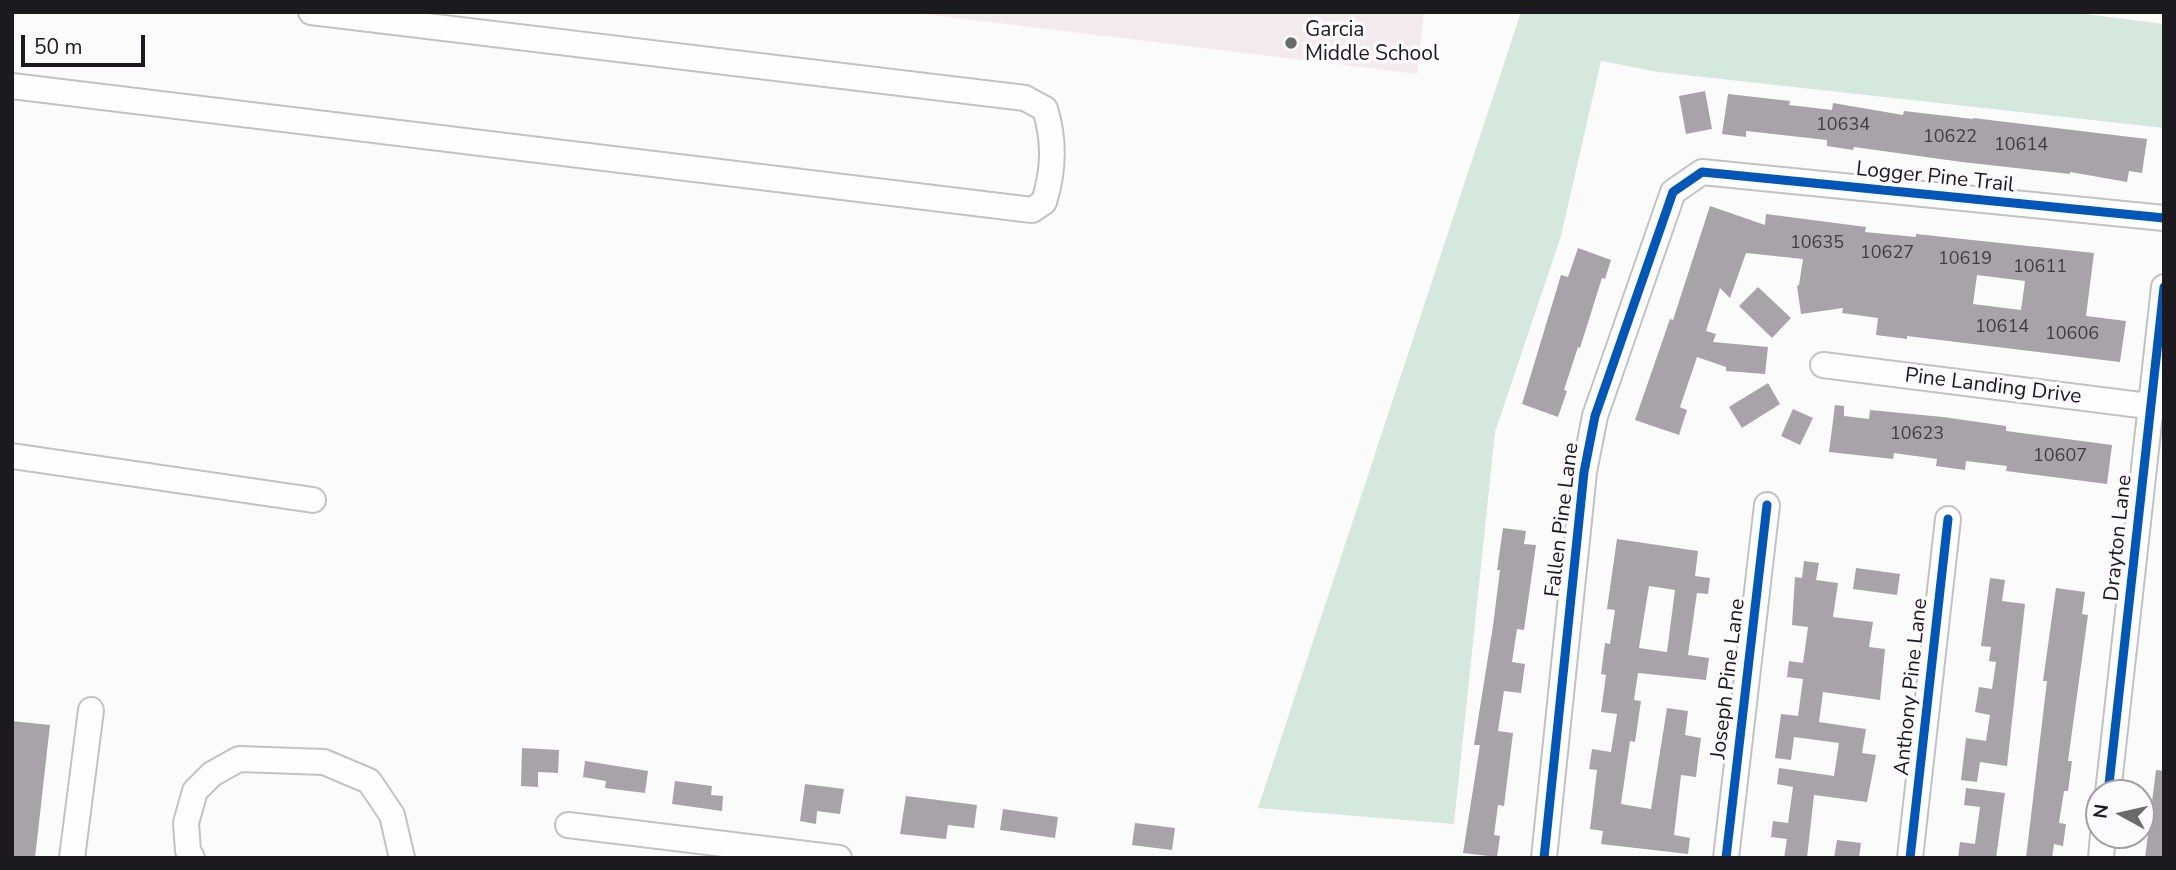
<!DOCTYPE html>
<html>
<head>
<meta charset="utf-8">
<style>
  body { margin:0 }
  #map { position:relative; width:2176px; height:870px; overflow:hidden; background:#fcfbfc; font-family:"Nunito Sans",sans-serif }
  canvas { display:block }
  .frame { position:absolute; inset:0; border:14px solid #1d1a1f; pointer-events:none }
  .north { position:absolute; left:2085px; top:779px; width:70px; height:70px; box-sizing:border-box; background:#fcfafd; border:2px solid #a3a0a4; border-radius:50%; rotate:278deg; font-size:19px; font-weight:700; line-height:28px; text-align:center; color:#1d1a1f }
  .north::after { content:''; display:block; margin:auto; width:24px; height:32px; background:#6b696c; clip-path:polygon(50% 0,100% 100%,50% 72%,0 100%) }
  .scale { position:absolute; left:21px; top:35px; width:124px; height:32px; box-sizing:border-box; border:4px solid #1d1a1f; border-top:0; padding-left:9px; font-size:21px; line-height:24px; white-space:nowrap; color:#1d1a1f; -webkit-text-stroke:5px #fcfafd; paint-order:stroke }
</style>
</head>
<body>
<div id="map">
<canvas width="2176" height="870"></canvas>
<div class="frame"></div>
<div class="north">N</div>
<div class="scale">50 m</div>
</div>
<script>
const context = document.querySelector('canvas').getContext('2d');
context.lineJoin = 'round';
function fillPath(path, color) {
  context.fillStyle = color;
  context.fill(path, 'evenodd');
}
function stroke(path, color, width, dash) {
  context.strokeStyle = color;
  context.lineWidth = width;
  context.lineCap = dash ? 'butt' : 'round';
  context.setLineDash(dash || []);
  context.stroke(path);
}
function write(font, color, halo, rows, align = 'center') {
  context.font = font + ' "Nunito Sans",sans-serif';
  context.lineWidth = 7;
  context.setLineDash([]);
  context.textBaseline = 'middle';
  context.strokeStyle = halo;
  context.fillStyle = color;
  for (const [text, x, y, turn = 0] of rows) {
    context.save();
    context.translate(x, y);
    context.rotate((+turn || 0) * Math.PI / 180);
    context.textAlign = isNaN(turn) ? turn : align;
    if (halo) context.strokeText(text, 0, 0);
    context.fillText(text, 0, 0);
    context.restore();
  }
}
fillPath(new Path2D(`
  M 908,12 L 1424,12 L 1417,74 Z`), '#f3eaed');
fillPath(new Path2D(`
  M 1521,12 L 2070,12 L 2164,24 L 2164,128 L 1658,72 L 1601,61 L 1561,236 L 1495,432 L 1454,824 L 1258,808 Z`), '#d4e8dd');
fillPath(new Path2D(`
  M 1705,91 L 1712,129 L 1686,134 L 1679,96 Z
  M 1728,94 L 1790,101 L 1789,105 L 1832,110 L 1833,103 L 1903,115 L 1904,111 L 1973,119 L 1973,118 L 2147,139 L 2142,173 L 2129,171 L 2127,182 L 2070,172 L 2070,174 L 1962,162 L 1854,147 L 1853,150 L 1827,146 L 1827,140 L 1746,131 L 1746,137 L 1722,134 Z
  M 1710,206 L 1765,225 L 1766,214 L 1866,227 L 1865,232 L 1916,237 L 1916,234 L 2094,253 L 2086,316 L 2126,321 L 2120,362 L 1907,336 L 1907,339 L 1876,335 L 1878,318 L 1842,313 L 1843,308 L 1801,314 L 1797,286 L 1799,285 L 1803,259 L 1746,253 L 1730,298 L 1720,288 L 1706,331 L 1716,334 L 1713,342 L 1768,347 L 1765,374 L 1726,371 L 1726,367 L 1697,357 L 1680,407 L 1687,410 L 1679,435 L 1635,420 L 1670,319 L 1673,320 ZM 1977,275 L 2025,281 L 2021,310 L 1973,304 Z
  M 1578,248 L 1611,260 L 1605,279 L 1602,278 L 1580,348 L 1578,347 L 1564,390 L 1567,391 L 1558,417 L 1522,404 L 1561,275 L 1568,277 Z
  M 1758,287 L 1791,318 L 1772,338 L 1739,306 Z
  M 1768,383 L 1780,404 L 1742,428 L 1729,407 Z
  M 1835,405 L 1844,406 L 1844,416 L 1869,419 L 1870,410 L 1943,417 L 2006,426 L 2006,431 L 2112,445 L 2107,484 L 2006,471 L 2007,466 L 1966,461 L 1965,470 L 1936,466 L 1937,459 L 1894,453 L 1893,459 L 1829,452 Z
  M 1793,409 L 1813,418 L 1800,445 L 1781,436 Z
  M 1503,528 L 1526,531 L 1524,544 L 1536,545 L 1524,630 L 1517,629 L 1512,662 L 1525,664 L 1521,693 L 1504,691 L 1498,731 L 1513,733 L 1504,806 L 1498,805 L 1494,835 L 1500,836 L 1497,857 L 1463,853 L 1480,745 L 1474,745 L 1493,626 L 1500,570 L 1497,570 Z
  M 1617,539 L 1698,551 L 1695,576 L 1710,578 L 1708,594 L 1697,593 L 1688,655 L 1709,658 L 1706,680 L 1638,673 L 1634,700 L 1641,701 L 1635,742 L 1630,741 L 1621,804 L 1651,809 L 1667,708 L 1688,711 L 1685,735 L 1701,738 L 1698,760 L 1696,777 L 1681,775 L 1674,835 L 1690,838 L 1688,854 L 1601,844 L 1603,831 L 1590,829 L 1597,770 L 1589,769 L 1592,749 L 1611,752 L 1617,714 L 1601,712 L 1606,675 L 1601,674 L 1605,643 L 1610,644 L 1615,610 L 1607,609 ZM 1649,586 L 1675,590 L 1667,652 L 1639,648 Z
  M 1804,561 L 1819,563 L 1816,580 L 1838,583 L 1833,617 L 1873,622 L 1869,647 L 1885,649 L 1880,700 L 1823,692 L 1819,722 L 1866,729 L 1862,753 L 1876,755 L 1867,802 L 1814,795 L 1807,858 L 1784,858 L 1787,839 L 1771,837 L 1773,821 L 1788,823 L 1793,787 L 1777,784 L 1779,768 L 1834,776 L 1839,743 L 1794,737 L 1791,760 L 1775,758 L 1781,714 L 1798,716 L 1803,679 L 1787,677 L 1789,661 L 1803,663 L 1808,627 L 1792,625 L 1795,577 L 1802,578 Z
  M 1856,568 L 1900,574 L 1897,595 L 1853,589 Z
  M 1990,578 L 2005,580 L 2002,601 L 2025,604 L 2007,766 L 1980,762 L 1977,782 L 1961,780 L 1966,738 L 1986,741 L 1990,715 L 1975,712 L 1979,687 L 1992,689 L 1996,662 L 1989,661 L 1991,647 L 1981,646 Z
  M 2056,588 L 2085,592 L 2082,614 L 2088,615 L 2068,761 L 2072,761 L 2068,791 L 2064,791 L 2059,823 L 2066,824 L 2063,846 L 2054,844 L 2052,858 L 2026,858 L 2047,681 L 2043,681 Z
  M 12,721 L 50,725 L 35,858 L 12,858 Z
  M 522,748 L 559,750 L 558,773 L 538,772 L 538,787 L 521,786 Z
  M 585,761 L 648,771 L 645,793 L 605,788 L 606,781 L 583,777 Z
  M 2156,770 L 2164,771 L 2164,858 L 2145,858 Z
  M 675,781 L 712,786 L 711,795 L 723,796 L 722,811 L 672,804 Z
  M 805,784 L 844,789 L 840,814 L 817,811 L 816,824 L 800,821 Z
  M 1966,788 L 2005,793 L 1996,858 L 1958,858 L 1960,842 L 1975,844 L 1980,807 L 1964,805 Z
  M 906,796 L 977,805 L 974,828 L 948,825 L 946,839 L 900,834 Z
  M 1003,809 L 1058,817 L 1055,838 L 1000,830 Z
  M 1135,823 L 1175,828 L 1172,850 L 1132,845 Z
  M 1837,840 L 1861,843 L 1859,858 L 1834,858 Z`), '#a7a3a9');
const minor = new Path2D(`
  M 12,86 L 1032,210 L 1044,202 C 1054,170 1055,141 1045,109 L 1025,98 L 311,12
  M 1823,365 L 2164,408
  M 12,456 L 313,500
  M 2108,793 L 2164,287
  M 568,825 L 839,858
  M 72,858 L 91,710
  M 192,858 L 188,851 L 186,823 L 195,791 L 212,774 L 239,759 L 324,762 L 369,781 L 392,815 L 402,858
  M 1544,858 L 1584,472 L 1595,416 L 1673,192 L 1702,172 L 2164,218
  M 1726,858 L 1767,505
  M 1910,858 L 1948,519
  M 2101,858 L 2103,835`);
stroke(minor, '#c2c1c3', 28);
stroke(minor, '#fffeff', 24);
stroke(new Path2D(`
  M 2108,793 L 2164,287
  M 1544,858 L 1584,472 L 1595,416 L 1673,192 L 1702,172 L 2164,218
  M 1726,858 L 1767,505
  M 1910,858 L 1948,519`), '#0057b8', 9);
for (const [x, y, r, color] of [
  [1291,43,7,"#6b696c"]
]) {
  const dot = new Path2D();
  dot.arc(x, y, r, 0, 2 * Math.PI);
  context.fillStyle = color;
  context.fill(dot);
  stroke(dot, '#fcfafd', 2.5);
}
write('18px', '#403c42', null, [
  ["10634",1843,126],
  ["10622",1950,138],
  ["10614",2021,146],
  ["10635",1817,244],
  ["10627",1887,254],
  ["10619",1965,260],
  ["10611",2040,268],
  ["10614",2002,328],
  ["10606",2072,335],
  ["10623",1917,435],
  ["10607",2060,457]
]);
write('21px', '#1d1a1f', '#fcfafd', [
  ["Garcia",1305,31],
  ["Middle School",1305,55]
], 'left');
write('21px', '#1d1a1f', '#fcfafd', [
  ["Logger Pine Trail",1935,178,6],
  ["Pine Landing Drive",1993,387,7],
  ["Fallen Pine Lane",1563,520,-83],
  ["Drayton Lane",2119,538,-84],
  ["Joseph Pine Lane",1729,679,-83],
  ["Anthony Pine Lane",1912,687,-84]
]);
</script>
</body>
</html>
